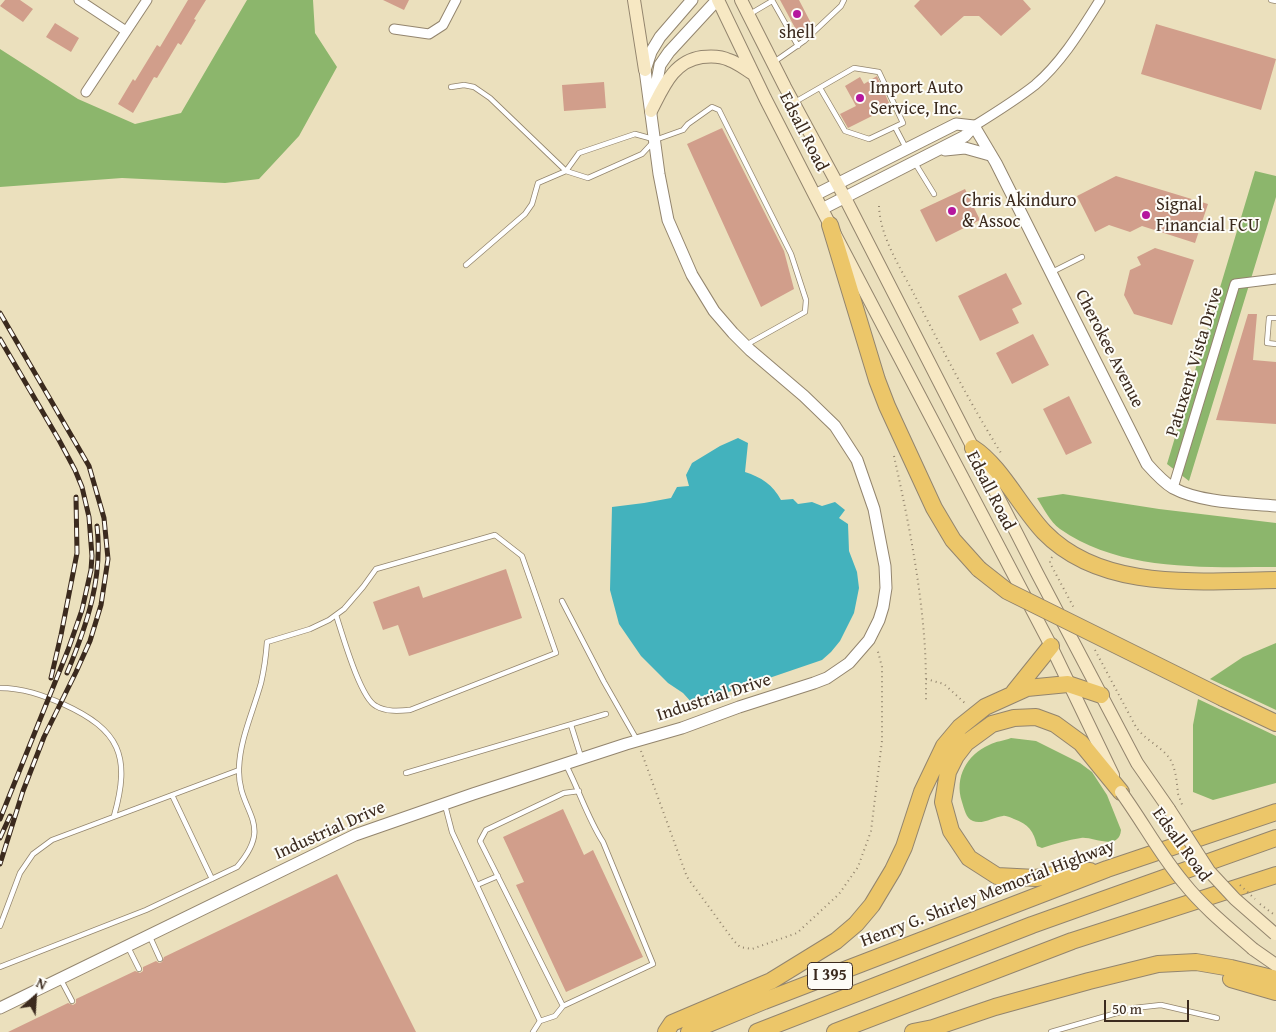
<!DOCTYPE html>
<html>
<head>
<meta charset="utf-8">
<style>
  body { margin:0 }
  #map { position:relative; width:1276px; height:1032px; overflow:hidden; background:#ebe0bd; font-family:"Gentium Book Plus",serif }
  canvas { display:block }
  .north { position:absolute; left:10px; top:972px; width:50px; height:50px; -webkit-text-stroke:4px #fdfcf7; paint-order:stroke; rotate:26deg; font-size:14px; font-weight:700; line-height:20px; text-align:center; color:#3b2a1e }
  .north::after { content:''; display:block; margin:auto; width:18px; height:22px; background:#3b2a1e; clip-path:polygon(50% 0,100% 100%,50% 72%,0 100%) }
  .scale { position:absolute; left:1104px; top:1000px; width:85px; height:22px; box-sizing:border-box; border:2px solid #3b2a1e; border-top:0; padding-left:6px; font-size:15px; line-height:18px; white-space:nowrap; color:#3b2a1e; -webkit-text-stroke:4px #fdfcf7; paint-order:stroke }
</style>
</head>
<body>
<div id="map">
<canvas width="1276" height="1032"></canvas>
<div class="north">N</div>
<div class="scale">50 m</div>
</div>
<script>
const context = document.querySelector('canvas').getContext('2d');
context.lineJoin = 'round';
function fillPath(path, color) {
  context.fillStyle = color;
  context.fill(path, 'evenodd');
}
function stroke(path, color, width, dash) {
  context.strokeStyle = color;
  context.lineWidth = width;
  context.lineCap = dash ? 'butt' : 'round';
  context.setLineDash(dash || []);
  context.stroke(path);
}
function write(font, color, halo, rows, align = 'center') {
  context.font = font + ' "Gentium Book Plus",serif';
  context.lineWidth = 4;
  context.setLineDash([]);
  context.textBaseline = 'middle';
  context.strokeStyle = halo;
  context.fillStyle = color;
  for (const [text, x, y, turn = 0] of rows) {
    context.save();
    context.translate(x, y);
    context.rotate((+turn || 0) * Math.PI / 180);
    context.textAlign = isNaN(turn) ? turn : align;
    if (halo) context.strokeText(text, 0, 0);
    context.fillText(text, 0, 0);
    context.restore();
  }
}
fillPath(new Path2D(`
  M 247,0 L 313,0 L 315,33 L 337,67 L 299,136 L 259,179 L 225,183 L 122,178 L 0,187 L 0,49 L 78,99 L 135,124 L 181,113 Z
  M 1255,171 L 1276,176 L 1276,197 L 1189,481 L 1167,464 Z
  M 1063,494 L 1159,509 L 1276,523 L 1276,567 C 1204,567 1122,572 1060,529 C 1050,522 1043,507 1037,498 Z
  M 1276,643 L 1276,710 L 1210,679 L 1243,657 Z
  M 1198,699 L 1276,736 L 1276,783 L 1213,800 L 1193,792 L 1193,725 Z
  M 1011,738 L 1036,741 L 1080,763 L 1092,772 L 1107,795 L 1121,830 C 1119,852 1092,836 1081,838 C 1068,840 1054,844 1042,848 L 1037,846 C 1034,831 1028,824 1014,819 C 1011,818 1006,815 1003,816 C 994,817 982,825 973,821 C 966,819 964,808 962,802 C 954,777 967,755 989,745 C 996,741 1004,741 1011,738 Z`), '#8cb66c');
fillPath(new Path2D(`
  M 738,438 L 748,443 L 745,472 C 761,477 773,485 781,500 L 793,499 L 798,504 L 812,502 L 822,506 L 835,502 L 845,510 L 839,518 L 848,524 L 849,551 L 857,572 L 859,588 L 854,613 L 840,641 L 831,652 L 822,660 L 693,704 L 683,693 L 668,683 L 641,656 L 619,624 L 610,590 L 612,507 L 644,503 L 671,498 L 677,487 L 689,486 L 686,475 L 692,463 L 720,446 Z`), '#43b2bd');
fillPath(new Path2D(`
  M 5,0 L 20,0 L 33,9 L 23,22 L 0,6 Z
  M 188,0 L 206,0 L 194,19 L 196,20 L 181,45 L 178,43 L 157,78 L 154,77 L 133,113 L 118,104 L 133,79 L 135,81 L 157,45 L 160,47 Z
  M 383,0 L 409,0 L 404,10 Z
  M 780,0 L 799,0 L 813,27 L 800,37 Z
  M 920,0 L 1023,0 L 1031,9 L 1001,36 L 979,16 L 964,16 L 941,36 L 914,6 Z
  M 55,23 L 79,38 L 71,52 L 46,37 Z
  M 1156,24 L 1276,59 L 1261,110 L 1141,74 Z
  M 877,76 L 889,103 L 877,109 L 878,113 L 848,128 L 840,114 L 856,106 L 845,86 L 860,77 L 864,84 Z
  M 604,82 L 606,108 L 564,111 L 562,85 Z
  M 722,128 L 784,251 L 794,289 L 761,307 L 687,144 Z
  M 1116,176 L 1208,204 L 1195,243 L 1142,226 L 1130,232 L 1109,225 L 1095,232 L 1077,196 Z
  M 965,189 L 980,220 L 936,242 L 920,210 Z
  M 1155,248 L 1194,260 L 1172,325 L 1134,314 L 1124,295 L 1130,270 L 1141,265 L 1137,257 Z
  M 1006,273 L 1022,304 L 1012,309 L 1019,323 L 980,341 L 958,296 Z
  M 1248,314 L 1257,314 L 1253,360 L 1276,362 L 1276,424 L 1216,420 Z
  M 1033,334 L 1049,365 L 1012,384 L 996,353 Z
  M 1069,396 L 1092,443 L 1066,455 L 1043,409 Z
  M 506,569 L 522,618 L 409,656 L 398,625 L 383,630 L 373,602 L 419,586 L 423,598 Z
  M 563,809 L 584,855 L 593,850 L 643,957 L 566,992 L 516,885 L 524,882 L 503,837 Z
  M 337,874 L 416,1032 L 8,1032 L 68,1003 L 73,1005 L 76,1003 L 76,999 L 135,971 L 140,973 L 143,971 L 143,967 L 156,961 L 159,963 L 162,962 L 164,957 Z`), '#d19e8b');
const service = new Path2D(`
  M 772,0 L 798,46
  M 1271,0 L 1276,1
  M 750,14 L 772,1
  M 774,62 L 804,41 L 841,6 L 844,0
  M 451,87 L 464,85 L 474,87 L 490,98 L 566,171 L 588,178 L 642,154 L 655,140 L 683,130 L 688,124 L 712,107 L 719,110 L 791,254 L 806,300 L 805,312 L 746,345
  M 795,102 L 854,68 L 879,72 L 903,123 L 869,139 L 845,131 L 820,88
  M 895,127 L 906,148
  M 915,163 L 934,194
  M 466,265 L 525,214 L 532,204 L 538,183 L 566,171 L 579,153 L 635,134 L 653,139
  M 1052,272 L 1082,257
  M 1276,318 L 1269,318 L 1267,343 L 1276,344
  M 562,601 L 604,682 L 637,740
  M 0,688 C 23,688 42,695 63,704 C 120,730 131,756 114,816
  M 571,725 L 581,757
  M 566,765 C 579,790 588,819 603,842 L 653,964 L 563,1006 L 480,841 L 486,830 L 564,793 L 579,791
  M 406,773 L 606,714
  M 172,795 L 212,879
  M 445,805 L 452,832 L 540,1021 L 533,1032
  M 477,885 L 498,876
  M 0,926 L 20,873 L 33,854 L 52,840 L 239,770
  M 150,937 L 160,959
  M 128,947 L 139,969
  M 0,967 L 146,910 L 237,867 C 276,822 237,813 239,768 C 240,739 253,712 261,683 C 264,670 266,656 267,642 L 310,629 L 329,620 L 344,609 L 363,587 L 376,569 L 495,535 L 522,556 L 556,653 L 410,710 C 399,711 386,712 376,706 C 360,698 342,633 336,615
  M 61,980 L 72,1001
  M 540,1021 L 555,1016 L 563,1006
  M 1051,1032 L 1134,1008 L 1161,1005 L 1217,1018`);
const minor = new Path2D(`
  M 79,0 L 126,31
  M 394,29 L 429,34 L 443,25 L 456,0
  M 86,92 L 147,0
  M 974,126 C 995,113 1016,100 1035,85 C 1062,62 1081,30 1100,0
  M 1173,488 L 1235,284 L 1276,279`);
const tertiary = new Path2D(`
  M 653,102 L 660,65 L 669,52 L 717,0
  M 974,126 L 996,163 L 1147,464 C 1155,473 1163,482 1173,488 C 1201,503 1245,503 1276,506
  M 945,150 L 965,148 L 990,155
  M 815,195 L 956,124 L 974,126
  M 822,209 L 965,136 L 974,126
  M 0,1008 L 355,835 L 473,794 L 626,744 L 682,728 L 739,707 L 814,683 L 827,678 L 849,663 L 869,640 L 879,620 L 883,607 L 886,588 L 885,566 L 874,509 L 857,460 L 835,426 L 804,396 L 750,350 L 733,333 L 714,311 L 692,275 L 668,220 L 659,174 L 645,70 L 651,52 L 660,37 L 692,0`);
const secondary = new Path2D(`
  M 634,0 L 645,70
  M 718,0 L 765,98 L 830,225 L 1050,644 L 1113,775
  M 741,0 L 785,87 L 845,198 L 1037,573 L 1137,763 L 1169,809
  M 651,111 C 663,88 673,61 702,57 C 711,56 721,56 729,60 C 738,63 745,69 753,74
  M 1253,949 L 1276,965`);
const motorway = new Path2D(`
  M 830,225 L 877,380 L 887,406 L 934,508 L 953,540 L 979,569
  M 973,448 C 1000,465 1021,508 1044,532 C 1102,592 1200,581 1276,580
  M 1014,692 L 1051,646
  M 1223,698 L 1276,723
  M 1090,871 L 1072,872 L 1036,878 L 997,876 L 969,858 L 951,831 L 943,802 L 948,772 L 956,756 L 966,743 L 992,724 L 1014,718 L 1036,717 L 1055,724 L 1081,743 L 1121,792
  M 1231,979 L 1276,992
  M 666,1032 L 672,1023 L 771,981 L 836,941 L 856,924 L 872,905 L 893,870 L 904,847 L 922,792 L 944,746 L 960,727 L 985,707 L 1027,688 L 1068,684 L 1101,695
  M 689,1032 L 764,1001 L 1107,869 L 1276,812
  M 757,1032 L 1032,925 L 1276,838
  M 835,1032 L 1072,941 L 1276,875
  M 913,1032 L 933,1028 L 995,1007 L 1089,981 L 1158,964 L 1196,962 L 1231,968 L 1276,979`);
stroke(service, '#93856e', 6);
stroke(minor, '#93856e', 11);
stroke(tertiary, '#93856e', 13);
stroke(secondary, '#93856e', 14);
stroke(motorway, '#93856e', 18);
stroke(new Path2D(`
  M 879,206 C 880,238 902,270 916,298 C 943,351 970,403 1001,453
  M 894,456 C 908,519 921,584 925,649 C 926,667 926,685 926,703
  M 1052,557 L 1050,560 L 1050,563 L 1074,608
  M 1095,650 L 1136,727 C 1145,740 1162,747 1170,759 C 1176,769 1177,784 1178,794
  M 926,679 L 944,684 L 967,705
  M 641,751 L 687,877 L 734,941 L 740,947 L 752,949 L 797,933 L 839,894 L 858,867 L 871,831 L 882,741 L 882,667 L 877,648`), '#93856e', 2, [1, 4]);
stroke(service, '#fff', 4.5);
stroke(minor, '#fff', 9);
stroke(tertiary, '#fff', 11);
stroke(secondary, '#f7e8c3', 12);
stroke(motorway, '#ecc669', 16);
const rail = new Path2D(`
  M 0,313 L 89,466 L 104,518 L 108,559 L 101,605 L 90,641 L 76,672 L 44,737 L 23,791 L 0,864
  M 0,339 L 59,440 L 75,470 L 82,487 L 89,517 L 92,556 L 91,570 L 82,610 L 68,650 L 0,819
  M 67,673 C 87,625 103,578 97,526
  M 51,678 L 61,635 L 77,553 L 76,497
  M 0,838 L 10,816`);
stroke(rail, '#3b2a1e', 5);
stroke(rail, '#fdfcf7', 3, [9]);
const secondaryBridge = new Path2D(`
  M 1121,792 C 1143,822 1160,855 1184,883 C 1204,908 1229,928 1253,949
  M 1169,809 L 1209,871 L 1235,899 L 1275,934`);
const motorwayBridge = new Path2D(`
  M 979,569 L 1007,591 L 1223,698`);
stroke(secondaryBridge, '#93856e', 14, []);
stroke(motorwayBridge, '#93856e', 18, []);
stroke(new Path2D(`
  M 1178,794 L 1183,807
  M 1240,885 L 1255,899
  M 1260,904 L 1276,916`), '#93856e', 2, [1, 4]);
stroke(secondaryBridge, '#f7e8c3', 12);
stroke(motorwayBridge, '#ecc669', 16);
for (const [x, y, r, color] of [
  [797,14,5,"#b5179e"],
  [860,98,5,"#b5179e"],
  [952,211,5,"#b5179e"],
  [1146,215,5,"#b5179e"]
]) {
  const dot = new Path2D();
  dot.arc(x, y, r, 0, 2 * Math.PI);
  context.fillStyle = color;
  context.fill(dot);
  stroke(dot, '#fdfcf7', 2);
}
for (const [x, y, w] of [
  [830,976,45]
]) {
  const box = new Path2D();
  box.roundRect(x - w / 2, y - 13.5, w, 27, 4);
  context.fillStyle = '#fdfcf7';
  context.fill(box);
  stroke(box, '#3b2a1e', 1);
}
write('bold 16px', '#3b2a1e', null, [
  ["I 395",830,976]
]);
write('18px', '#3b2a1e', '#fdfcf7', [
  ["shell",797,33,"center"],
  ["Import Auto",870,88],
  ["Service, Inc.",870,109],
  ["Chris Akinduro",962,201],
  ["& Assoc",962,222],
  ["Signal",1156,205],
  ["Financial FCU",1156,226]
], 'left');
write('18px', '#3b2a1e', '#fdfcf7', [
  ["Edsall Road",803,132,63],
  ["Cherokee Avenue",1109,349,63],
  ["Patuxent Vista Drive",1195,362,-73],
  ["Edsall Road",990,491,63],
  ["Industrial Drive",714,698,-18],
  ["Industrial Drive",330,831,-24],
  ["Edsall Road",1181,845,54],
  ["Henry G. Shirley Memorial Highway",988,894,-21]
]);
</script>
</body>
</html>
